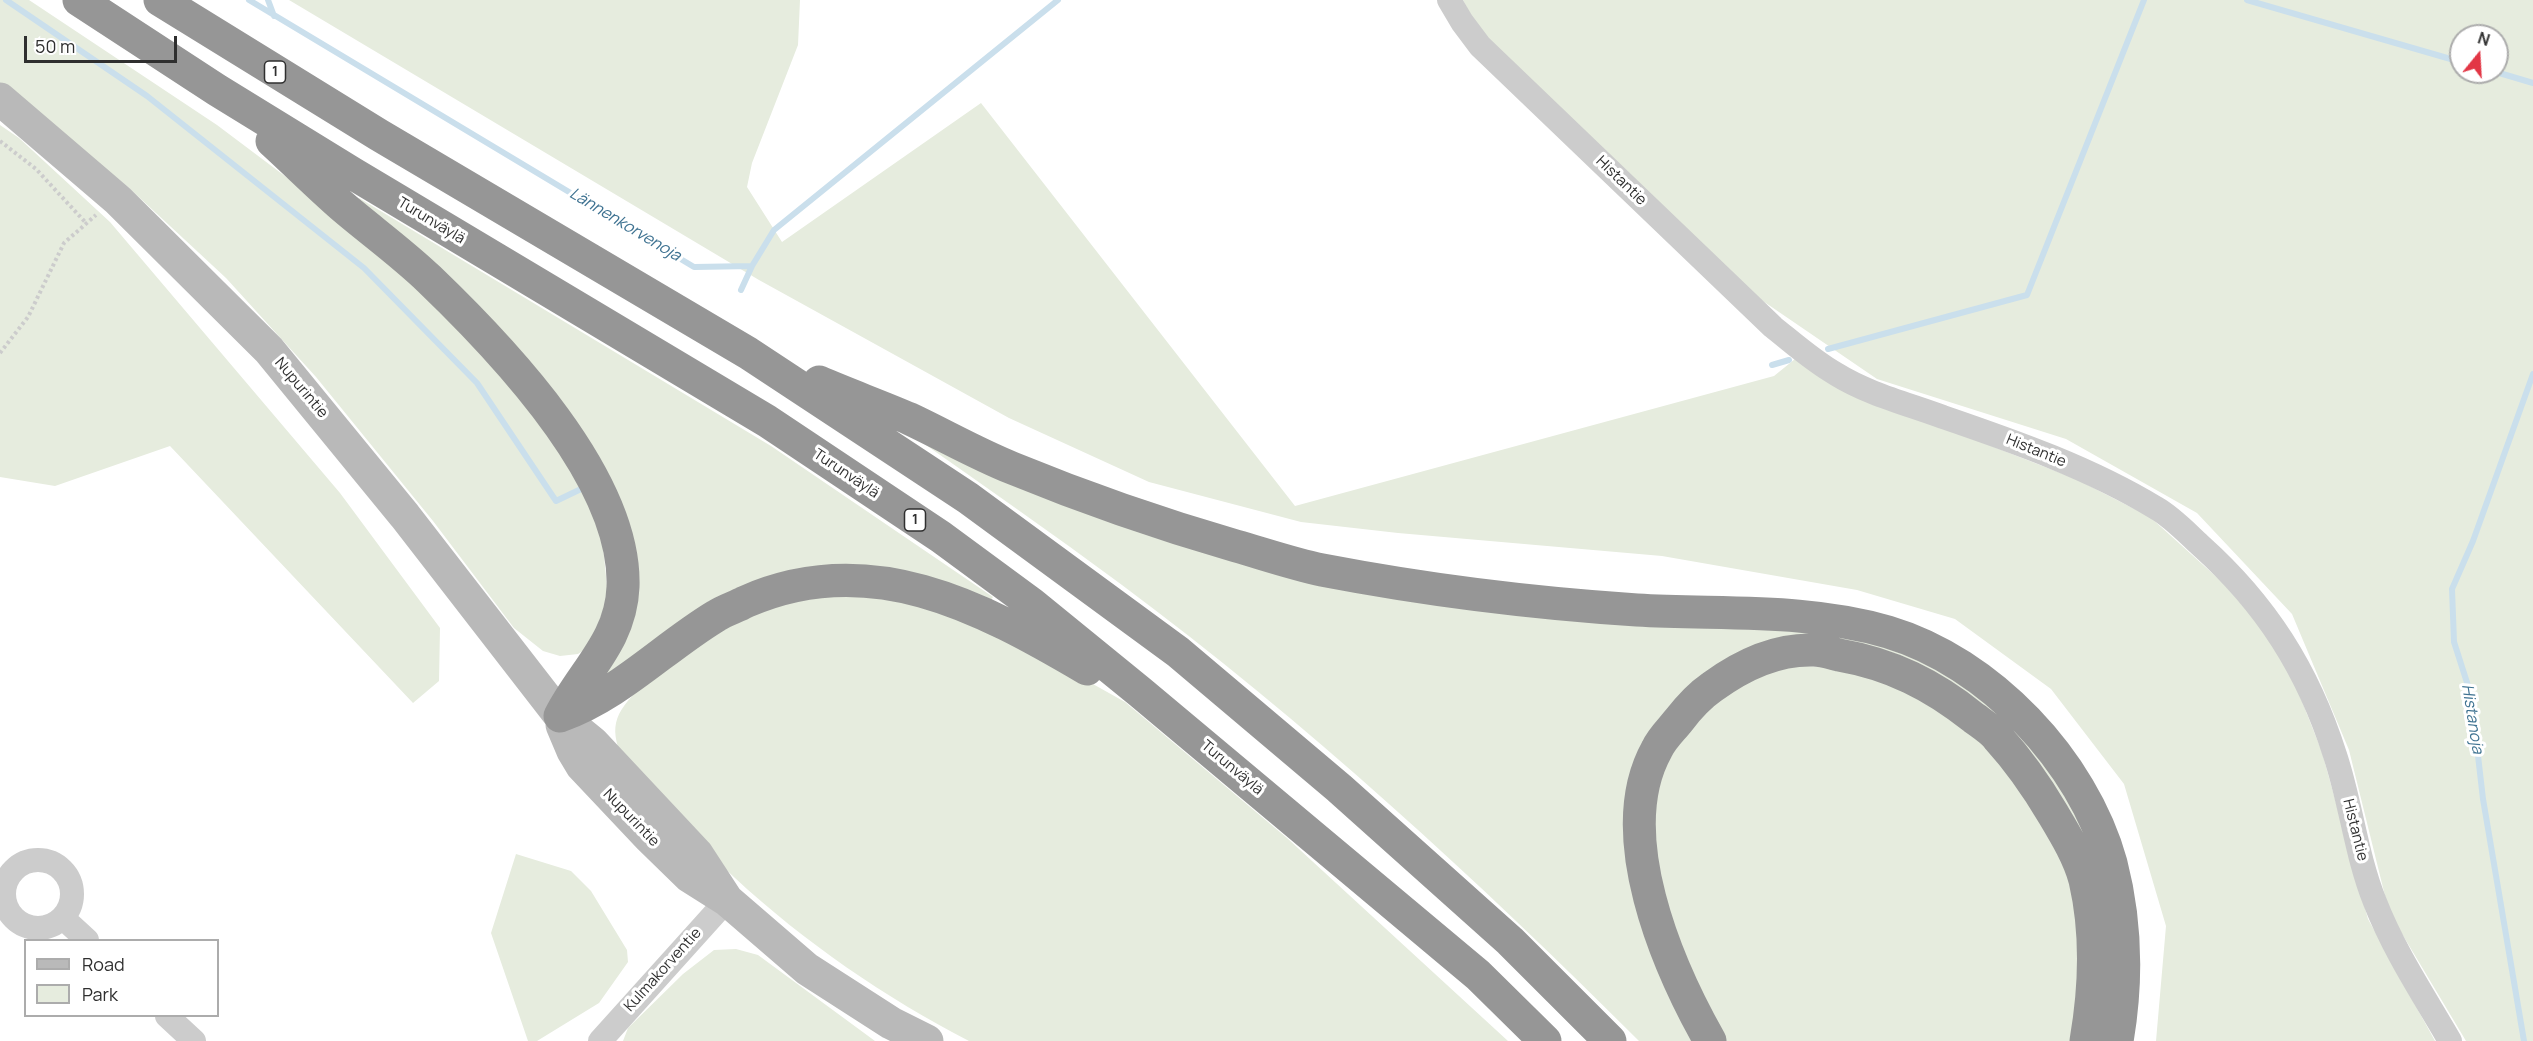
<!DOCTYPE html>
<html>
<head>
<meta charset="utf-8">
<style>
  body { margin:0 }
  #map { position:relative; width:2533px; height:1041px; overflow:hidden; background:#fff; font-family:Manrope,sans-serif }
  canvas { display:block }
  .legend { position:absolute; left:24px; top:939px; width:195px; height:78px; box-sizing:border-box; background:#fff; border:2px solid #acacac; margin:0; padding:8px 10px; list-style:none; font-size:18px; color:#2f2f2f }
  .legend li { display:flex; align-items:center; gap:12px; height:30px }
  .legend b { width:30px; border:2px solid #acacac }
  .north { position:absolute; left:2449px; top:24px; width:60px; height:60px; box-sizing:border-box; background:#fff; border:2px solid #acacac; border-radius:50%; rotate:18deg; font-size:16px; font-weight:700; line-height:24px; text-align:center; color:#2f2f2f }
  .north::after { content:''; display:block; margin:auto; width:21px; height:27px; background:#e23645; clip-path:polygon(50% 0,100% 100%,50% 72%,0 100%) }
  .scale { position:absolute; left:24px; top:36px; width:153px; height:27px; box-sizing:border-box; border:3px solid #2f2f2f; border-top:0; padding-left:8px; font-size:18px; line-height:21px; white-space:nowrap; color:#2f2f2f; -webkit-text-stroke:4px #fff; paint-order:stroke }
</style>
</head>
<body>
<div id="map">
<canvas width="2533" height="1041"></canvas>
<ul class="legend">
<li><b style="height:8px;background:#b9b9b9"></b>Road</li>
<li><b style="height:16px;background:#e6ecde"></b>Park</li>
</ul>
<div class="north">N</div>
<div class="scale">50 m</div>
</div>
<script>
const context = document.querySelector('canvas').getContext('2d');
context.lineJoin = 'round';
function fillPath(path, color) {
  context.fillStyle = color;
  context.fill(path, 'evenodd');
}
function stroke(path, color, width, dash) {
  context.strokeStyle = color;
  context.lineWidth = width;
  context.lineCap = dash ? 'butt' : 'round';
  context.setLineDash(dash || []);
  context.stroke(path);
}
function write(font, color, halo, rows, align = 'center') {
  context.font = font + ' Manrope,sans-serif';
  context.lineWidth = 6;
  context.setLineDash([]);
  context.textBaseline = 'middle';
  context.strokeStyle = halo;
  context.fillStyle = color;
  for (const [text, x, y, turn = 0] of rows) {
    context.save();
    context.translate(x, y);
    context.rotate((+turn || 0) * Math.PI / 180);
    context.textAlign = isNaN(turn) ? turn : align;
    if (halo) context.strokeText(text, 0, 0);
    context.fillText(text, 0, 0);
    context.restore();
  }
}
fillPath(new Path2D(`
  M 0,0 L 29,0 L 217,125 L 342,219 L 416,283 L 543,423 L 600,515 L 608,597 L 590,646 L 578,654 L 560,656 L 543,651 L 514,628 L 433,521 L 316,377 L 226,278 L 128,187 L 0,83 Z
  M 289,0 L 800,0 L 798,45 L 752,163 L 747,187 L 782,242 L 981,103 L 1295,506 L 1774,376 L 1795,359 L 1837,386 L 2076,479 L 2150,517 L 2222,582 L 2265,631 L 2292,676 L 2322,752 L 2368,919 L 2435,1041 L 2156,1041 L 2166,926 L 2124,784 L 2051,689 L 1955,619 L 1857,590 L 1662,556 L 1398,533 L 1301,522 L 1149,482 L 1009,418 L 759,280 Z
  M 1463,0 L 2533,0 L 2533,1041 L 2466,1041 L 2389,912 L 2349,750 L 2292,614 L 2197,513 L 2066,439 L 1877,379 L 1757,297 L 1478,30 ZM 2461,36 L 2497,36 L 2497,72 L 2461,72 Z
  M 0,125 L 19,138 L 110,222 L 340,493 L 440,628 L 439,681 L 413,703 L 170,446 L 55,486 L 0,477 Z
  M 359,198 L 771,446 L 993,597 L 991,600 L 845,566 L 597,692 L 617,650 L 609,485 L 358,201 Z
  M 913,436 L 1278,567 L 1847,631 L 1935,664 L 2035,742 L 2097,847 L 1892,656 L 1723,665 L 1632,809 L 1699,1041 L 1639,1041 C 1477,879 1306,722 1122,585 C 1053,534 983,485 913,436 Z
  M 813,591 L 919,601 L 1018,642 L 1125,702 L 1287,838 L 1508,1041 L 969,1041 C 886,998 804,942 735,878 C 697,843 662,804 626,767 C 608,728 612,715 643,685 L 746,610 Z
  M 1777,663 L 1884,673 L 1986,738 L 2062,849 L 2079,907 L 2077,1041 L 1721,1041 L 1663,917 L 1650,841 L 1661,763 L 1707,701 Z
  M 516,854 L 571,871 L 591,891 L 627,950 L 628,962 L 599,1003 L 537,1041 L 528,1041 L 491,933 Z
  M 736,949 L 758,955 L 875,1041 L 623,1041 L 628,1028 L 683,974 L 714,950 Z`), '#e6ecde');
stroke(new Path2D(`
  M 6,0 L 147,96 L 364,268 L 477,383 L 556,501 L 581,489
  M 249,0 L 694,267 L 752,266 L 774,230 L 1058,0
  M 268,0 L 274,16
  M 2247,0 L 2461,62
  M 2496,72 L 2533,83
  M 741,290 L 752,266
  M 1828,349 L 2027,295 L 2144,0
  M 1772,365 L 1789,360
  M 2524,1041 L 2483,799 L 2471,695 L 2454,642 L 2452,589 L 2473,541 L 2533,374`), '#cadfec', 6);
stroke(new Path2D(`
  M 0,141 L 36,169 L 86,223
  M 0,353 L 28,317 L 64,243 L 96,215`), '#ccc', 4, [3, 3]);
stroke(new Path2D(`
  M 1449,0 L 1462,22 L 1480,46 L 1773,327 C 1793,343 1813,361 1836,374 C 1868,394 1908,404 1943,417 C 2016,442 2090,468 2156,508 C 2172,517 2187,533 2200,545 C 2266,604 2308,670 2335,755 C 2351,803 2356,855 2375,902 C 2394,951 2424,996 2450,1041
  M4 894a34 34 0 1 1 68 0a34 34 0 1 1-68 0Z
  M 63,918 L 87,940
  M 167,1016 L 194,1041
  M 600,1041 L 727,900`), '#ccc', 24);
stroke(new Path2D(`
  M 0,99 L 118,200 L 269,350 L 405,516 L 560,716 L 593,743 L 697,854 L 727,900
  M 562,725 L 573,751 L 582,766 L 649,837 L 689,876 L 727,900 L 807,969 L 891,1023 L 927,1041`), '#b9b9b9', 33);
stroke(new Path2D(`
  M 79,0 L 217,90 L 352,173 L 767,421 L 941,537 L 1032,604 L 1140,692 L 1478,975 L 1545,1041
  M 160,0 L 379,135 L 748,353 L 968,498 L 1178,652 L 1339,788 L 1510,941 L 1610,1041
  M 272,141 C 295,162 318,185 342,206 C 370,230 402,253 429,279 C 502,349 627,479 623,587 C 621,641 583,671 560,716
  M 819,382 C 849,395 880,406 910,419 C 944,435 977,454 1012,468 C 1085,498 1160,524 1236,546 C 1264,554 1293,564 1322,570 C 1426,590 1531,603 1637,610 C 1720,615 1807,608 1888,632 C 1989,662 2083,761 2111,863 C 2126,921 2127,983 2117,1041
  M 560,716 C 619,695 663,648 716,616 C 725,610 736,607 745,602 C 869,547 980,606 1087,669
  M 1710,1041 C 1667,965 1610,833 1657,749 C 1662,738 1672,729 1679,720 C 1689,707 1699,696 1712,687 C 1742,665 1775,649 1813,650 C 1822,650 1831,653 1839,655 C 1891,664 1933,685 1974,718 C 1982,724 1992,730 1998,738 C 2019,761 2037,787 2053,814 C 2065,834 2079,857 2085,880 C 2097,932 2095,989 2086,1041`), '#969696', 33);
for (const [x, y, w] of [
  [275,72,21],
  [915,520,21]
]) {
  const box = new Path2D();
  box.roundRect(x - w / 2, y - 11, w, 22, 4.5);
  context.fillStyle = '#fff';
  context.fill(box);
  stroke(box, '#2f2f2f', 1.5);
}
write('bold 14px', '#2f2f2f', null, [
  ["1",275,72],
  ["1",915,520]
]);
write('15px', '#2f2f2f', '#fff', [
  ["Histantie",1621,181,44],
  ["Turunväylä",431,221,31],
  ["Nupurintie",301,388,50],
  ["Histantie",2036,451,22],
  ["Turunväylä",846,474,34],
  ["Turunväylä",1232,768,40],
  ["Nupurintie",631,818,46],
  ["Histantie",2355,830,76],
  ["Kulmakorventie",663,970,-48]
]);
write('italic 16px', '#3e7291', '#fff', [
  ["Lännenkorvenoja",625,225,31],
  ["Histanoja",2472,719,81]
]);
</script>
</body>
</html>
